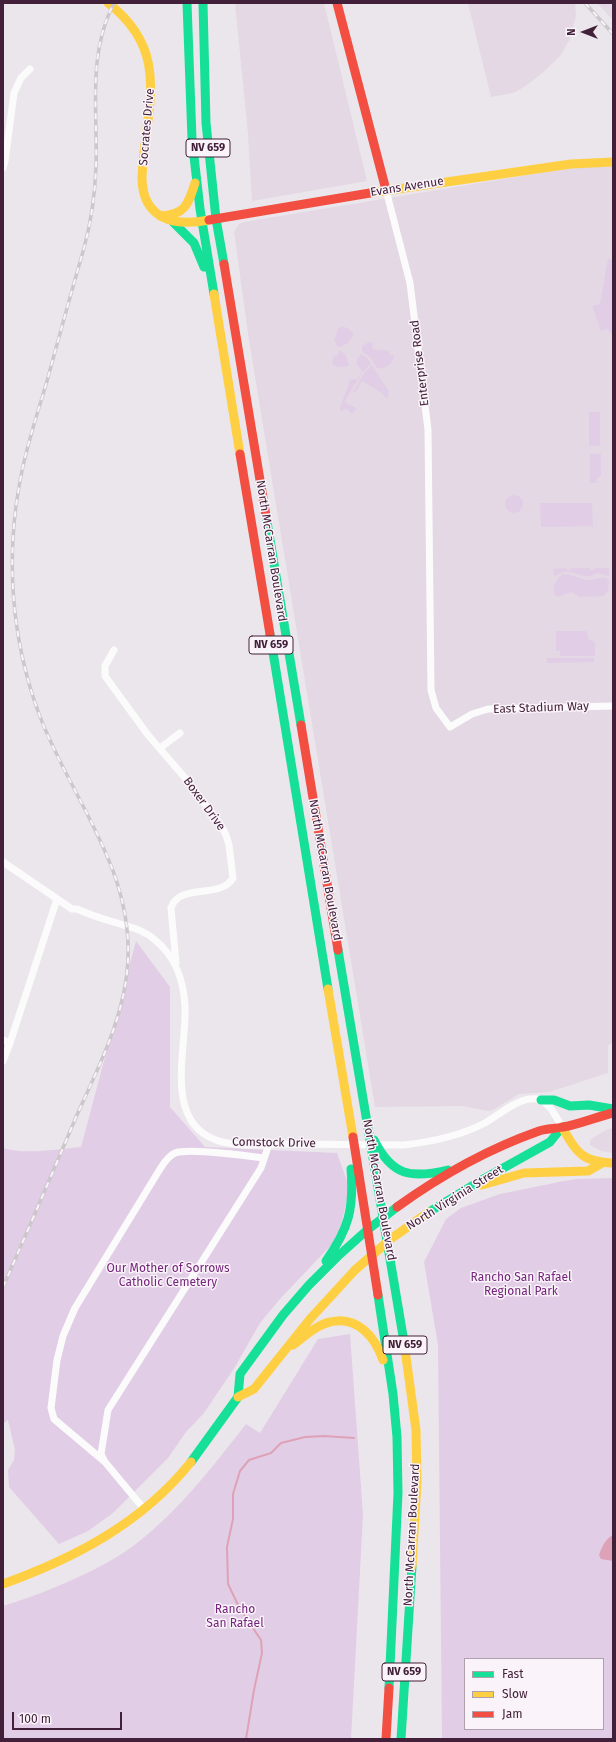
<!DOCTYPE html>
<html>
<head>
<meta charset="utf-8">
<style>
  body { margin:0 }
  #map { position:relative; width:616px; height:1742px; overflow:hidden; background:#ebe6eb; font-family:"Fira Sans",sans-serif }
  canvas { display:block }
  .frame { position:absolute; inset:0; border:4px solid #422039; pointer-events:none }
  .legend { position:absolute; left:464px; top:1658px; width:140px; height:72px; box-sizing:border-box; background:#faf4fa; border:1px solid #b09fad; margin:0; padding:5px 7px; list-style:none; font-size:12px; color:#422039 }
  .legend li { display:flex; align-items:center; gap:8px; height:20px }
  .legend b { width:20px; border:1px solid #b09fad }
  .north { position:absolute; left:564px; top:12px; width:40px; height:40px; -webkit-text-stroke:3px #faf4fa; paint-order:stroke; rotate:270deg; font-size:11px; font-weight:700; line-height:16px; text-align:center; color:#422039 }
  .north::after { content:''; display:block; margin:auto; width:14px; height:18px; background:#422039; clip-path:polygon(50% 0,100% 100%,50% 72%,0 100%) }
  .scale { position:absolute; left:12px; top:1712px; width:110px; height:18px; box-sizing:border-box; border:2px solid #422039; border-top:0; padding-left:5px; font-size:12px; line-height:14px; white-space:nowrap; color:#422039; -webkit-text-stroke:3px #faf4fa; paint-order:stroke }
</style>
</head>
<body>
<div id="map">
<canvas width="616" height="1742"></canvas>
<div class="frame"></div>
<ul class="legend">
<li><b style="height:5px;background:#16e098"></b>Fast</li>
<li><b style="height:5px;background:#ffcf43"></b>Slow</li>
<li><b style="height:5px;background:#f24e42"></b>Jam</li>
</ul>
<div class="north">N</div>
<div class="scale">100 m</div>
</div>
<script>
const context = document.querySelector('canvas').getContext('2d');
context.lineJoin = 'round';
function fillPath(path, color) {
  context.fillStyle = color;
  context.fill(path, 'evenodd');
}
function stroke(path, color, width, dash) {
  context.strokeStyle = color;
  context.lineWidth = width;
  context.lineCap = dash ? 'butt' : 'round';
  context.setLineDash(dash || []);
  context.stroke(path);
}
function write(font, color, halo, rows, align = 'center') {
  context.font = font + ' "Fira Sans",sans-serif';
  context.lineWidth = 3;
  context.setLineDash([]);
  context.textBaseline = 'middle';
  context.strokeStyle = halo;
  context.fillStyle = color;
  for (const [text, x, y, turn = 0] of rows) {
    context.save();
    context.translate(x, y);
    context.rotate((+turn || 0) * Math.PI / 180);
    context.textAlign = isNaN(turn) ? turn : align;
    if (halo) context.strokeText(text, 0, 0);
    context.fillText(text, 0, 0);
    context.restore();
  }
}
fillPath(new Path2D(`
  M 235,3 L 324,3 L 367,181 L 252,201 L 248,133 Z
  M 468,3 L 575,3 L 576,16 L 570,39 L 560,56 L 541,74 L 524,87 L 513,93 L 491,97 Z
  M 597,3 L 613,3 L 613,20 Z
  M 613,166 L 613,1043 L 608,1045 L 608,1073 L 549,1092 L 519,1094 L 493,1110 L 488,1111 L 463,1106 L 375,1107 L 249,340 L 234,232 L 239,224 L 244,222 L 552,171 L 585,167 Z
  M 613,1128 L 613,1153 L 601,1151 L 590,1145 L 590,1141 L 591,1139 L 606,1130 Z`), '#e3d8e3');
fillPath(new Path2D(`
  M 608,259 L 613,260 L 613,335 L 607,329 L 601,331 L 592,306 L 600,304 Z
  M 342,326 L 349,329 L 354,334 L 348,343 L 340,347 L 336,346 L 337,342 L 334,341 L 338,329 Z
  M 369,342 L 373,343 L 372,349 L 390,351 L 390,355 L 394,355 C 393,364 386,369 377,368 L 370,357 L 362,351 L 362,346 Z
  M 340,350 L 345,354 L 349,365 C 343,368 337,368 332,364 L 334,356 L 337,356 Z
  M 361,354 L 366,357 L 371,363 L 362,373 L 345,400 L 346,403 L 356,408 L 352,414 L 346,408 L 341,411 L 340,408 L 350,380 L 357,379 L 362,371 L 356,362 Z
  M 372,365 L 389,392 L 387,399 L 382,393 L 362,381 L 355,393 L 353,392 L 364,373 Z
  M 589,412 L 600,412 L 600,446 L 589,446 Z
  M 590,454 L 601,454 L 601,475 L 596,480 L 597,481 L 596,483 L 590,483 Z
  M505 504a9 9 0 1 1 18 0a9 9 0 1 1-18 0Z
  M 540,503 L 592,503 L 593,526 L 541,527 Z
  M 567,568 L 567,570 L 571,570 L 571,568 L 590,568 L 590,570 L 594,570 L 594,568 L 609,568 L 609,576 L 597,573 C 586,580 579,573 569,572 C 564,571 558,575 554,576 L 553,569 Z
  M 563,574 C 571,573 579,579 587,580 C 594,581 599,577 606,578 L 609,581 L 608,591 L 603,596 L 580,597 L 571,592 L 558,597 L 554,594 C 552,586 556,579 563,574 Z
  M 556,631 L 586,631 L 589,639 L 595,643 L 595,656 L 560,656 L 560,651 L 556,651 Z
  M 547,658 L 594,658 L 594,662 L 547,663 Z
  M 136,941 L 170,987 L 170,1107 L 205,1147 L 337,1153 L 347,1181 L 348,1195 L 341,1225 L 332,1244 L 280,1299 L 260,1323 L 235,1367 L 204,1413 L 186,1432 L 168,1458 L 113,1513 L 88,1531 L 59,1544 L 9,1487 L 8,1470 L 14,1460 L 15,1450 L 8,1420 L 3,1424 L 3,1148 C 24,1155 58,1149 81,1147 Z
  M 613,1178 L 613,1739 L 442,1739 L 438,1345 L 424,1262 L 446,1219 L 461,1208 L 500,1194 L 559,1182 L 576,1179 ZM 465,1659 L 603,1659 L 603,1729 L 465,1729 Z
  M 350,1334 L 363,1515 L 351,1739 L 3,1739 L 3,1606 C 36,1596 70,1582 101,1566 C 160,1536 206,1475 246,1424 L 260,1433 L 318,1339 Z`), '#e2cde6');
fillPath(new Path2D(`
  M 613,1535 L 613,1561 L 601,1559 L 599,1555 C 602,1547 605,1539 613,1535 Z`), '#dea2b6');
stroke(new Path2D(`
  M 246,1739 L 254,1690 L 262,1653 L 261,1640 L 240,1609 L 228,1584 L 227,1547 L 233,1519 L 233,1494 L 240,1471 L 249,1460 L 271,1453 L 281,1443 L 305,1437 L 324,1436 L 354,1438`), '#dea2b6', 2);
stroke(new Path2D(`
  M 3,168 L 5,161 L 14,93 L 21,78 L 30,69
  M 386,190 L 410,283 L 428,430 L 431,690 L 436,708 L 450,727 L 472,714 L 488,709 L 613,706
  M 114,650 L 105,666 L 105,676 L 148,735 L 186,779 L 221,825 L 226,835 L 229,845 L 233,878 C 220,900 180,882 171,908 L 176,963
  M 160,748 L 180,733
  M 3,862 L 72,909 L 77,909 C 90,915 103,919 117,923 C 130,927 144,930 155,940 C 175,956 184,981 185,1007 C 187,1048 163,1121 216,1140 C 238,1148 265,1144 288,1144 C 326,1144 365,1145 403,1145 C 431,1142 460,1136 485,1123 C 499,1115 520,1096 537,1099 C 550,1102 556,1117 562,1127
  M 3,1040 L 10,1043 L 57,899
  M 3,1061 L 10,1043
  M 105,1462 L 54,1419 L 51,1408 L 57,1360 L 63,1336 L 75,1308 L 160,1169 C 164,1163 168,1156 175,1153 C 187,1148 249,1156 264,1158
  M 144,1509 L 105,1462 L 101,1454 L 108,1410 L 261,1168 L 269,1144`), '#fcfbfc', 7);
stroke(new Path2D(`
  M 187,3 L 192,139 L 200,209 L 214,294
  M 203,3 L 206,123 L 216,219 L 224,264
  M 173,222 L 194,243 L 204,267
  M 266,516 L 301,725
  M 270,634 L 328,989
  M 338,950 L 404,1342
  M 541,1100 L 554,1100 L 570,1106 L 589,1105 L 613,1109
  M 374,1140 C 392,1176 411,1179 448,1170
  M 429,1212 L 480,1181 L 550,1142 L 562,1127
  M 326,1261 C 349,1228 354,1209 351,1169
  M 378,1295 L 393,1394 L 397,1437 L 398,1493 L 389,1688
  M 191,1462 L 238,1397 L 240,1374 L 283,1315 L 309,1285 L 337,1257 L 366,1231 L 397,1207
  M 401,1739 L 412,1566`), '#16e098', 9);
stroke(new Path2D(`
  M 108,3 C 173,53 145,109 142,177 C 142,219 174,227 209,220
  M 370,193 L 571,164 L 613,162
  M 160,216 C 185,215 188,205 195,183
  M 214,294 L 240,454
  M 328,989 L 353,1137
  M 562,1127 C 577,1153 582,1162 613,1163
  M 482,1185 L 524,1173 L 588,1171 L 602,1163
  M 404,1342 L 416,1430 L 417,1482 L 412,1566
  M 293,1345 C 304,1337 316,1325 330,1322 C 357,1315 375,1337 383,1360
  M 238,1397 L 254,1389 L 310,1319 L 355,1270 L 392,1238 L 429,1212
  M 3,1584 C 75,1558 142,1523 191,1462`), '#ffcf43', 9);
stroke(new Path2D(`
  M 337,3 L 386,190
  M 209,220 L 370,193
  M 224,264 L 266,516
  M 240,454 L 270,634
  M 301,725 L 338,950
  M 353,1137 L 378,1295
  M 397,1207 C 440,1176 488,1149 539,1131 C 547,1128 555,1129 563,1127 C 580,1124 596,1117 613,1113
  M 386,1739 L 389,1688`), '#f24e42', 9);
const rail = new Path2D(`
  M 585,3 L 613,34
  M 3,1287 C 28,1230 53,1172 77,1115 C 99,1066 126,1014 128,959 C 132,866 70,797 39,714 C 11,638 5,556 21,476 C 27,444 38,412 47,381 C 59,337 71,293 84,248 C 91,222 95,195 96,167 C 98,111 87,55 114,3`);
stroke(rail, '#ccc7cb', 3.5);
stroke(rail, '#faf4fa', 2, [6]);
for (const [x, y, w] of [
  [208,148,44],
  [271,645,44],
  [405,1345,44],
  [404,1672,44]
]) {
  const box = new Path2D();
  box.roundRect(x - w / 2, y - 9, w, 18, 3);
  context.fillStyle = '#faf4fa';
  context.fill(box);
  stroke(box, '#422039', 1);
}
write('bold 11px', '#422039', null, [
  ["NV 659",208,148],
  ["NV 659",271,645],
  ["NV 659",405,1345],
  ["NV 659",404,1672]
]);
write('12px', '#422039', '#faf4fa', [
  ["Socrates Drive",147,127,-85],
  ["Evans Avenue",407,187,-9],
  ["Enterprise Road",420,363,-97],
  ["North McCarran Boulevard",271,551,81],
  ["East Stadium Way",541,708,-2],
  ["Boxer Drive",204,804,54],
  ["North McCarran Boulevard",325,870,80],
  ["Comstock Drive",274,1143,1],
  ["North McCarran Boulevard",379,1190,80],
  ["North Virginia Street",455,1198,-32],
  ["North McCarran Boulevard",412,1535,-87]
]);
write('12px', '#76257d', '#faf4fa', [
  ["Our Mother of Sorrows",168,1269],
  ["Catholic Cemetery",168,1283],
  ["Rancho San Rafael",521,1278],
  ["Regional Park",521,1292],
  ["Rancho",235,1610],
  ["San Rafael",235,1624]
]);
</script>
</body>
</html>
